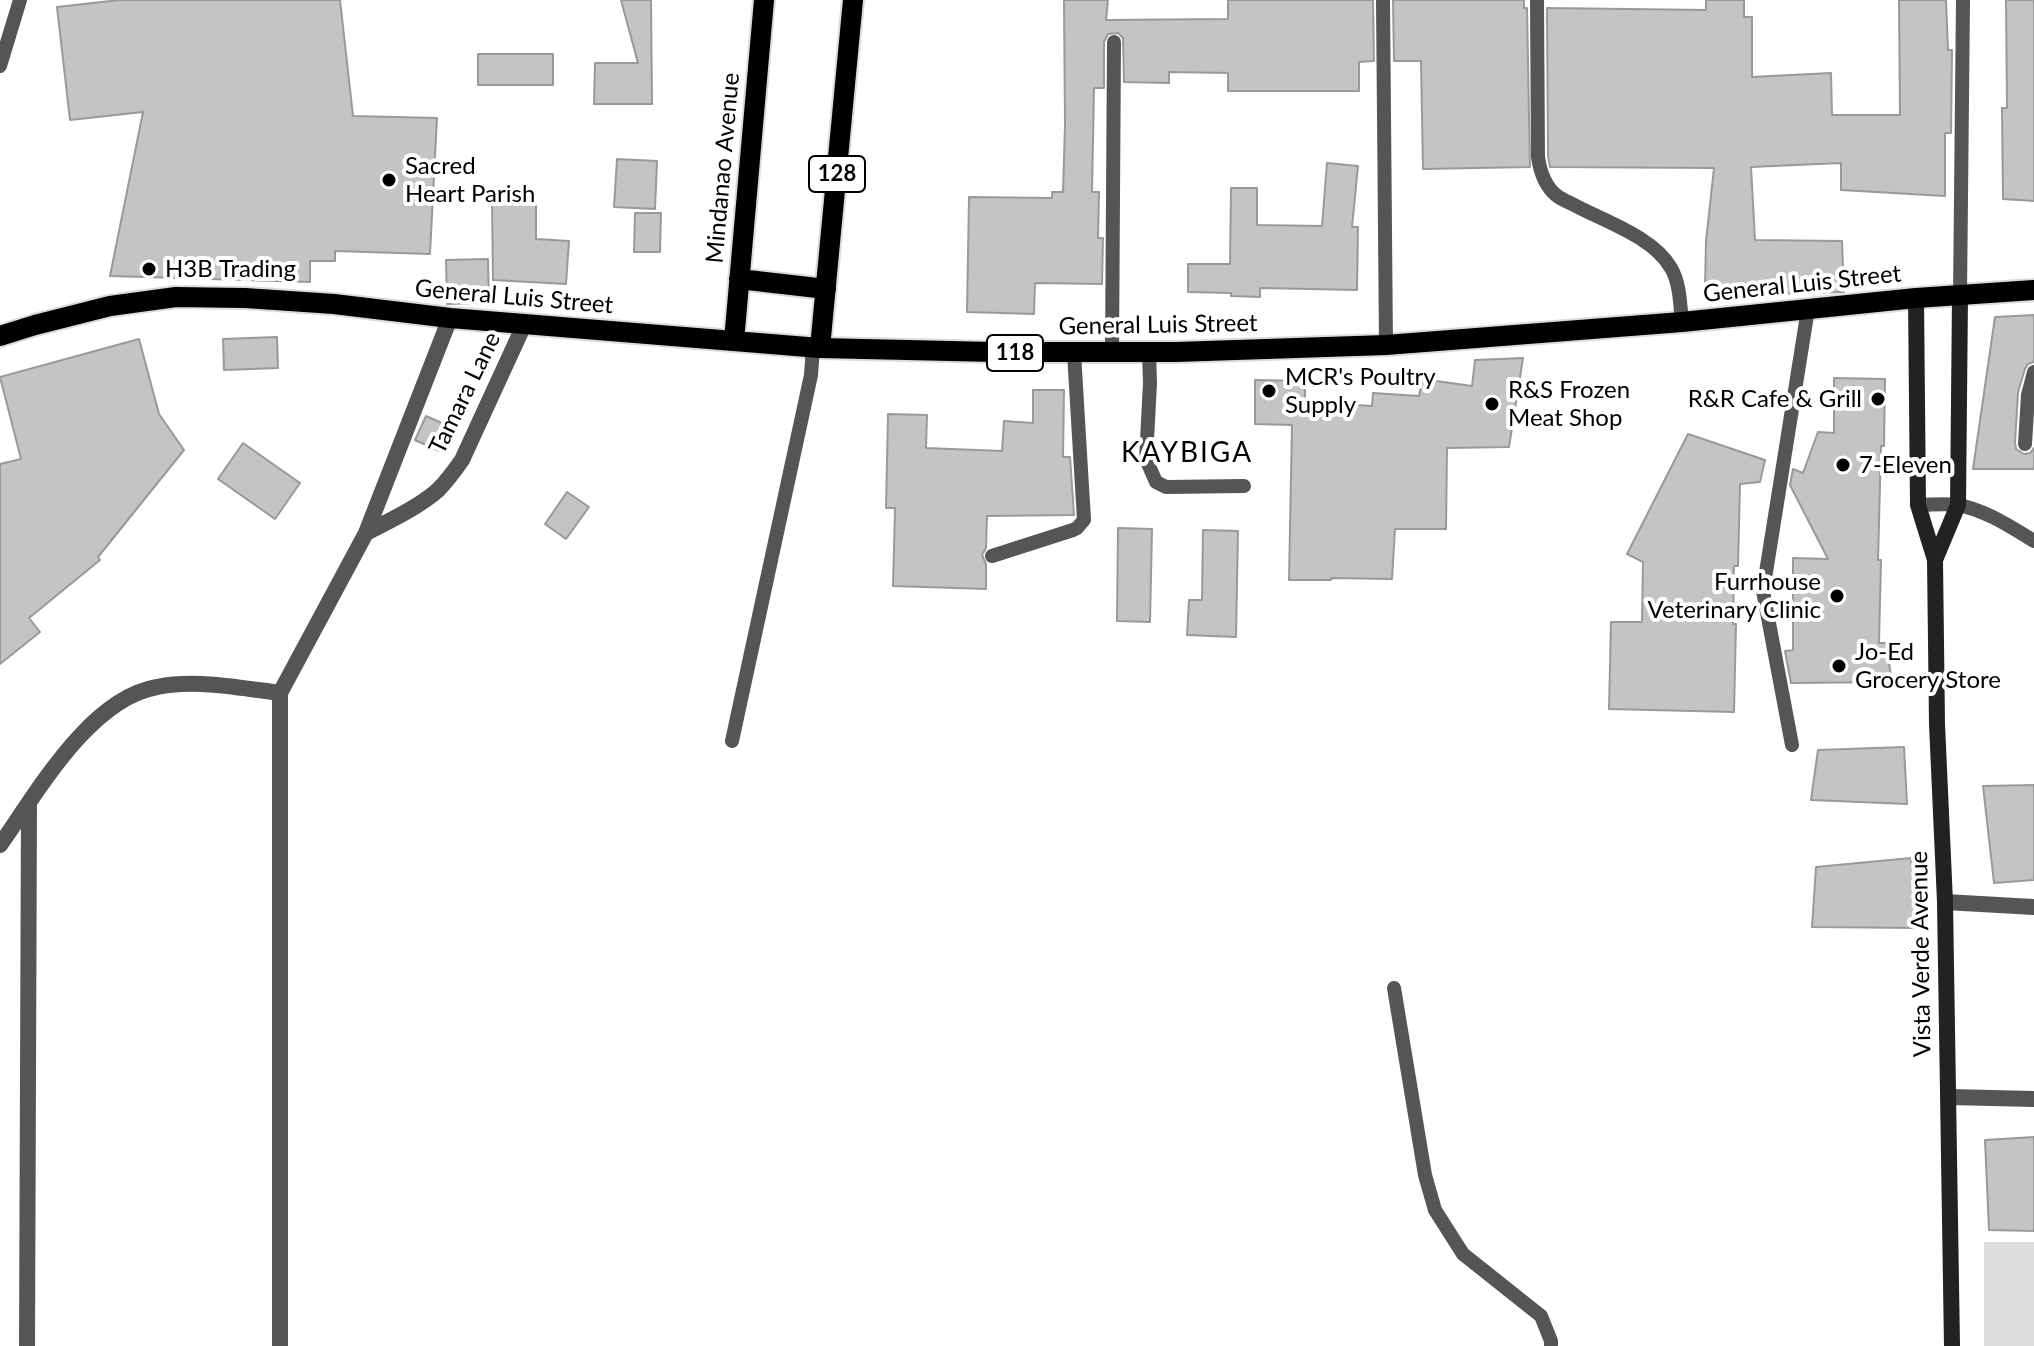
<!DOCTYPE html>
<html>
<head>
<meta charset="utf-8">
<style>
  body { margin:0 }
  canvas { display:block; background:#fff }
</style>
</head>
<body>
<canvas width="2034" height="1346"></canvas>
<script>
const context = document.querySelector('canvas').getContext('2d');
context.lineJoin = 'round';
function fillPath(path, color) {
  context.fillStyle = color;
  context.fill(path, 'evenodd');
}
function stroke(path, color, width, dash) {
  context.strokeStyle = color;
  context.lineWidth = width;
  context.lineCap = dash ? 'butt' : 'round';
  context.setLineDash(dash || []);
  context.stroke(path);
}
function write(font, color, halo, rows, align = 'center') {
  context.font = font + ' Lato,sans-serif';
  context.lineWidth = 8;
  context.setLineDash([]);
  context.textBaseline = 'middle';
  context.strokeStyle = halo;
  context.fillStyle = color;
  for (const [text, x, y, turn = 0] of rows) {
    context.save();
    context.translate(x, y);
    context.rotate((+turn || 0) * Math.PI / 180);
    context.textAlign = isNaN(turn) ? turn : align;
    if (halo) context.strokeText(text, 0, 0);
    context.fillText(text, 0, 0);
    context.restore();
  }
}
fillPath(new Path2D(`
  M 1984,1242 L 2034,1242 L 2034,1346 L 1984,1346 Z`), '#dcdcdc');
const building = new Path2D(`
  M 119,0 L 340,0 L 353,116 L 437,118 L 430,254 L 335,251 L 335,261 L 310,261 L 310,282 L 110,276 L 143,112 L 70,120 L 57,7 Z
  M 621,0 L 651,0 L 652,104 L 594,104 L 595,63 L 638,63 Z
  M 1064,0 L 1108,0 L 1106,20 L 1228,19 L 1228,0 L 1373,0 L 1374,61 L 1359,62 L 1359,91 L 1228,91 L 1228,73 L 1169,72 L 1169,83 L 1124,82 L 1123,38 L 1118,33 L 1108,34 L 1104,42 L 1104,88 L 1094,88 L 1092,192 L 1099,192 L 1098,238 L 1103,238 L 1102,284 L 1035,283 L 1034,314 L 967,312 L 969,197 L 1052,198 L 1052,192 L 1063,192 L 1065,125 Z
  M 1393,0 L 1524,0 L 1524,8 L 1527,8 L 1530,167 L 1423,169 L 1421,61 L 1394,61 Z
  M 1706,0 L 1744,0 L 1744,17 L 1752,17 L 1752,77 L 1831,73 L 1832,115 L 1900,115 L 1899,0 L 1946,0 L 1948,50 L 1952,50 L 1951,133 L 1945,133 L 1945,196 L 1841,190 L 1841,163 L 1751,167 L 1755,240 L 1842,241 L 1844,292 L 1774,294 L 1773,286 L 1705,287 L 1706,241 L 1714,168 L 1550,167 L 1548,156 L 1547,8 L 1706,10 Z
  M 2006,0 L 2034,0 L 2034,201 L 2003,199 L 2002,108 L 2007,108 Z
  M 478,54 L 553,54 L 553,85 L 478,85 Z
  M 617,159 L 657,161 L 655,209 L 614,207 Z
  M 1327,163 L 1358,166 L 1352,227 L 1358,227 L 1357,290 L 1260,288 L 1260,297 L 1231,296 L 1231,293 L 1188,292 L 1188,264 L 1230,264 L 1231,188 L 1257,188 L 1257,225 L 1322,226 Z
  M 536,198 L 536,239 L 569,241 L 566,284 L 493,280 L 492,199 Z
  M 635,213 L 661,213 L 660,252 L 634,252 Z
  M 488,259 L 489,303 L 447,304 L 446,260 Z
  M 2034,315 L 2034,362 L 2028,364 L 2025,369 L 2018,392 L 2015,443 L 2016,449 L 2024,454 L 2030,453 L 2034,448 L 2034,469 L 1973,469 L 1995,317 Z
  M 277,337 L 278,368 L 224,370 L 223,339 Z
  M 139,339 L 159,414 L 184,450 L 98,557 L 100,560 L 29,618 L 40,632 L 0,664 L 0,464 L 21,459 L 0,377 Z
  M 1523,358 L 1509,447 L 1447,448 L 1446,529 L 1395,529 L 1392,579 L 1331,578 L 1331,580 L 1289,580 L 1292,425 L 1255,424 L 1255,380 L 1305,381 L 1305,402 L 1372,406 L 1373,393 L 1419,396 L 1422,379 L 1472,386 L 1475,360 Z
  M 1834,378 L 1885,379 L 1884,446 L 1881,446 L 1878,560 L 1881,560 L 1879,643 L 1886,643 L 1892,682 L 1791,683 L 1785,651 L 1793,650 L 1793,558 L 1828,559 L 1790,485 L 1793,469 L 1803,473 L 1818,432 L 1834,433 Z
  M 1033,390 L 1064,390 L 1063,457 L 1070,457 L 1074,515 L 987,516 L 986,548 L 982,555 L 986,564 L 986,589 L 893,586 L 895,508 L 886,508 L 888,414 L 927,415 L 926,448 L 1002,451 L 1004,421 L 1033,423 Z
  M 426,416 L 451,427 L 439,451 L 415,440 Z
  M 1688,434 L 1765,460 L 1760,482 L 1740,484 L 1738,566 L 1734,566 L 1733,624 L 1736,624 L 1734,712 L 1609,709 L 1611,622 L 1642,622 L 1643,562 L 1627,554 Z
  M 243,443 L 300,483 L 275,519 L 218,479 Z
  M 567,492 L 589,507 L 566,539 L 545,524 Z
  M 1118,528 L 1152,529 L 1150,622 L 1117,621 Z
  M 1203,530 L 1238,531 L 1236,637 L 1187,635 L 1189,600 L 1202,600 Z
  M 1904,747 L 1907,804 L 1811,800 L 1818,750 Z
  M 2034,785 L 2034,880 L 1994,883 L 1983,786 Z
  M 1911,858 L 1918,928 L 1812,927 L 1816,867 Z
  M 2034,1137 L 2034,1231 L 1989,1230 L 1985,1140 Z`);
fillPath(building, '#c4c4c4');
stroke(building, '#999', 2);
const primary = new Path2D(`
  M 739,279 L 826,289
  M 0,336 L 35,325 L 110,306 L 176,297 L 245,298 L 334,304 L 450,318 L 820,348 L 994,352 L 1176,352 L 1386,345 L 1682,322 L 1916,298 L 2034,290
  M 734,341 L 764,0
  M 820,348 L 853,0`);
stroke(primary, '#dbdbdb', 24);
stroke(new Path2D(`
  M 1383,0 L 1386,345
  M 1537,0 L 1538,157 C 1540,171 1544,185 1556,195 C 1562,200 1571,203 1578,207 C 1607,222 1654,238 1671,268 C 1680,283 1680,304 1682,322
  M 0,66 L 20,0
  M 1960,296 L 1963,0
  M 1112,352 L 1114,42
  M 1149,352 L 1150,383 L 1146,459 L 1156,482 L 1166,487 L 1244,486
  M 2025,444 L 2028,395 L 2034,372
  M 1918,505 C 1931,505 1945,503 1957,505 C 1984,509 2011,527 2034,541
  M 992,556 L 1073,530 L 1077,528 L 1084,520 L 1074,353
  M 732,741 L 811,375 L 813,347
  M 1792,745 L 1763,591 L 1808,309
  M 1394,988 L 1425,1175 L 1435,1210 L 1463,1254 L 1541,1316 L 1551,1341 L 1551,1346`), '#555', 14);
stroke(new Path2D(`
  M 366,533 C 389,521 419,507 438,490 C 447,481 455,470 462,460 L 524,325
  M 0,845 C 37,793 89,699 157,687 C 196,679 242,688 280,693
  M 1945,902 L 2034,907
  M 1949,1097 L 2034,1099
  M 27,1346 L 29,803
  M 280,1346 L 280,693 L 366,533 L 450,318`), '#555', 16);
stroke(new Path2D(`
  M 1916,298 L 1918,505 L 1935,560 L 1937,724 L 1945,902 L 1952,1346
  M 1935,560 L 1958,505 L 1960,296`), '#222', 16);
stroke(primary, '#000', 20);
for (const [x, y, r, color] of [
  [389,180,8,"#000"],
  [149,269,8,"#000"],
  [1269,391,8,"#000"],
  [1878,399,8,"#000"],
  [1492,404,8,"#000"],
  [1843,465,8,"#000"],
  [1837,596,8,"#000"],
  [1839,666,8,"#000"]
]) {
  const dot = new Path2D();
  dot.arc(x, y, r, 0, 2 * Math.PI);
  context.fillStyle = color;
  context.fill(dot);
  stroke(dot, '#fff', 3);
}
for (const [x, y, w] of [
  [837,174,56],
  [1015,353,56]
]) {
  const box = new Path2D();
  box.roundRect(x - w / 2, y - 18, w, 36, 6);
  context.fillStyle = '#fff';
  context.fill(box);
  stroke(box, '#000', 2);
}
write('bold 22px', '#000', null, [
  ["128",837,174],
  ["118",1015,353]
]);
write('24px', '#000', '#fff', [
  ["Sacred",405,166],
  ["Heart Parish",405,194],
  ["H3B Trading",165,269],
  ["MCR's Poultry",1285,377],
  ["Supply",1285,405],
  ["R&S Frozen",1508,390],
  ["Meat Shop",1508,418],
  ["R&R Cafe & Grill",1862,399,"right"],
  ["7-Eleven",1859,465],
  ["Furrhouse",1821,582,"right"],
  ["Veterinary Clinic",1821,610,"right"],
  ["Jo-Ed",1855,652],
  ["Grocery Store",1855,680]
], 'left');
write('24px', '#000', '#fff', [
  ["Mindanao Avenue",723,168,-85],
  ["General Luis Street",1802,284,-6],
  ["General Luis Street",514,297,5],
  ["General Luis Street",1158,325,-1],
  ["Tamara Lane",465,393,-64],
  ["Vista Verde Avenue",1921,954,-91]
]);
context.letterSpacing = '2px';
write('28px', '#000', '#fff', [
  ["KAYBIGA",1187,453]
]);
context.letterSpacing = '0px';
</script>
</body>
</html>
